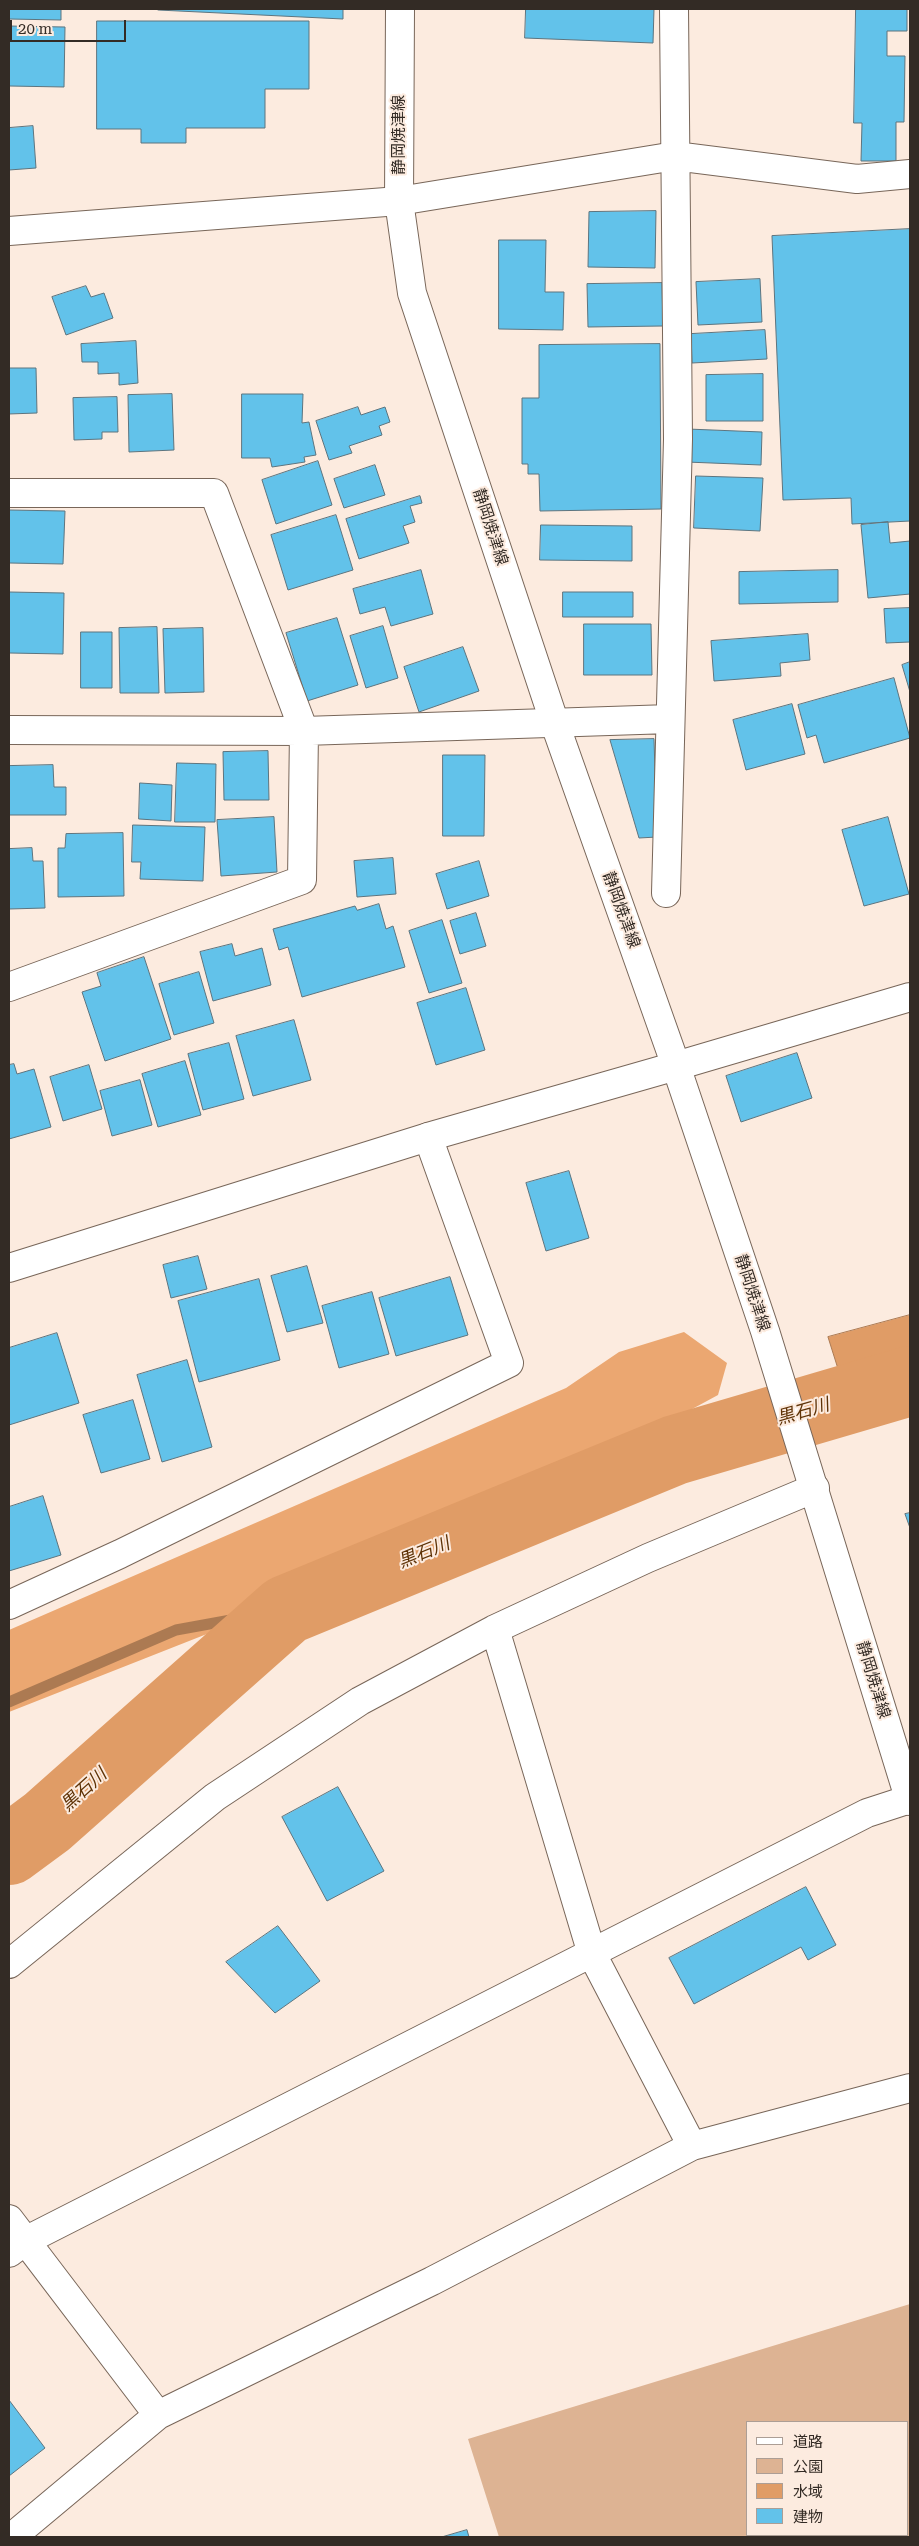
<!DOCTYPE html>
<html>
<head>
<meta charset="utf-8">
<style>
  body { margin:0 }
  #map { position:relative; width:919px; height:2546px; overflow:hidden; background:#fcebdf; font-family:"Roboto Serif","Noto Sans JP",serif }
  canvas { display:block }
  .frame { position:absolute; inset:0; border:10px solid #332b25; pointer-events:none }
  .legend { position:absolute; left:746px; top:2421px; width:162px; height:115px; box-sizing:border-box; background:#fcebdf; border:1px solid #ac9e95; margin:0; padding:6px 9px; list-style:none; font-size:15px; color:#332b25 }
  .legend li { display:flex; align-items:center; gap:10px; height:25px }
  .legend b { width:25px; border:1px solid #ac9e95 }
  .scale { position:absolute; left:10px; top:20px; width:116px; height:22px; box-sizing:border-box; border:2px solid #332b25; border-top:0; padding-left:6px; font-size:15px; line-height:18px; white-space:nowrap; color:#332b25; -webkit-text-stroke:4px #fcebdf; paint-order:stroke }
</style>
</head>
<body>
<div id="map">
<canvas width="919" height="2546"></canvas>
<div class="frame"></div>
<ul class="legend">
<li><b style="height:6px;background:#fff"></b>道路</li>
<li><b style="height:14px;background:#ddb393"></b>公園</li>
<li><b style="height:14px;background:#e09c66"></b>水域</li>
<li><b style="height:14px;background:#62c2ea"></b>建物</li>
</ul>
<div class="scale">20 m</div>
</div>
<script>
const context = document.querySelector('canvas').getContext('2d');
context.lineJoin = 'round';
function fillPath(path, color) {
  context.fillStyle = color;
  context.fill(path, 'evenodd');
}
function stroke(path, color, width, dash) {
  context.strokeStyle = color;
  context.lineWidth = width;
  context.lineCap = dash ? 'butt' : 'round';
  context.setLineDash(dash || []);
  context.stroke(path);
}
function write(font, color, halo, rows, align = 'center') {
  context.font = font + ' "Roboto Serif","Noto Sans JP",serif';
  context.lineWidth = 4;
  context.setLineDash([]);
  context.textBaseline = 'middle';
  context.strokeStyle = halo;
  context.fillStyle = color;
  for (const [text, x, y, turn = 0] of rows) {
    context.save();
    context.translate(x, y);
    context.rotate((+turn || 0) * Math.PI / 180);
    context.textAlign = isNaN(turn) ? turn : align;
    if (halo) context.strokeText(text, 0, 0);
    context.fillText(text, 0, 0);
    context.restore();
  }
}
fillPath(new Path2D(`
  M 910,2304 L 910,2537 L 499,2537 L 468,2439 ZM 748,2422 L 908,2422 L 908,2535 L 748,2535 Z`), '#ddb393');
fillPath(new Path2D(`
  M 684,1332 L 727,1363 L 718,1395 L 463,1533 L 9,1712 L 9,1630 L 566,1388 L 619,1352 Z`), '#eba771');
const water = new Path2D(`
  M 910,1315 L 910,1393 L 850,1407 L 828,1337 Z`);
fillPath(water, '#e09c66');
stroke(water, '#ac7a52', 1);
stroke(new Path2D(`
  M 9,1702 L 176,1630 L 286,1610`), '#ac7a52', 11);
stroke(new Path2D(`
  M 9,1850 L 47,1822 L 286,1610 L 675,1450 L 910,1381`), '#e09c66', 70);
const building = new Path2D(`
  M 9,9 L 61,9 L 61,20 L 9,19 Z
  M 158,9 L 343,9 L 343,19 L 158,10 Z
  M 526,9 L 654,9 L 653,43 L 525,38 Z
  M 856,9 L 907,9 L 907,31 L 887,31 L 887,56 L 905,56 L 904,122 L 896,122 L 896,161 L 861,161 L 862,123 L 854,123 Z
  M 97,21 L 309,21 L 309,89 L 265,89 L 265,128 L 186,128 L 186,143 L 141,143 L 141,129 L 97,129 Z
  M 9,26 L 65,27 L 64,87 L 9,86 Z
  M 33,126 L 36,168 L 9,170 L 9,128 Z
  M 656,211 L 655,268 L 588,267 L 589,212 Z
  M 910,229 L 910,521 L 852,524 L 851,498 L 783,500 L 772,236 Z
  M 499,240 L 546,240 L 545,292 L 564,292 L 563,330 L 499,329 Z
  M 760,279 L 762,322 L 698,325 L 696,282 Z
  M 662,283 L 663,326 L 588,327 L 587,284 Z
  M 86,286 L 91,297 L 104,293 L 113,318 L 66,335 L 52,297 Z
  M 765,330 L 767,359 L 692,363 L 691,334 Z
  M 136,341 L 138,383 L 119,385 L 119,373 L 98,374 L 98,362 L 82,362 L 81,344 Z
  M 660,344 L 661,509 L 540,511 L 539,474 L 528,474 L 528,464 L 522,464 L 522,398 L 539,398 L 539,345 Z
  M 9,368 L 36,368 L 37,413 L 9,414 Z
  M 763,374 L 763,421 L 706,421 L 706,375 Z
  M 172,394 L 174,450 L 129,452 L 128,395 Z
  M 242,394 L 303,394 L 302,423 L 309,422 L 316,455 L 304,457 L 305,462 L 272,467 L 270,458 L 242,458 Z
  M 117,397 L 118,432 L 102,432 L 102,439 L 74,440 L 73,398 Z
  M 358,407 L 361,415 L 385,407 L 390,422 L 379,426 L 382,435 L 349,446 L 352,453 L 329,460 L 316,421 Z
  M 687,429 L 762,432 L 761,465 L 686,462 Z
  M 318,461 L 332,505 L 276,524 L 262,480 Z
  M 375,465 L 385,495 L 344,508 L 334,479 Z
  M 696,476 L 763,478 L 760,531 L 694,528 Z
  M 420,496 L 422,503 L 410,506 L 415,522 L 403,526 L 409,543 L 359,559 L 346,519 Z
  M 9,510 L 65,511 L 63,564 L 9,563 Z
  M 336,515 L 353,570 L 288,590 L 271,535 Z
  M 888,522 L 890,543 L 910,541 L 910,594 L 868,598 L 861,525 Z
  M 541,525 L 632,526 L 632,561 L 540,560 Z
  M 421,570 L 433,614 L 391,626 L 385,607 L 360,614 L 353,589 Z
  M 838,570 L 838,602 L 739,604 L 739,572 Z
  M 9,592 L 64,593 L 63,654 L 9,653 Z
  M 563,592 L 633,592 L 633,617 L 563,617 Z
  M 910,608 L 910,642 L 886,643 L 884,609 Z
  M 337,618 L 358,685 L 307,701 L 286,633 Z
  M 584,624 L 651,624 L 652,675 L 584,675 Z
  M 383,626 L 398,678 L 366,688 L 350,636 Z
  M 157,627 L 159,693 L 120,693 L 119,628 Z
  M 203,628 L 204,692 L 165,693 L 163,629 Z
  M 81,632 L 112,632 L 112,688 L 81,688 Z
  M 808,634 L 810,660 L 780,663 L 781,676 L 714,681 L 711,641 Z
  M 463,647 L 479,691 L 419,712 L 404,667 Z
  M 910,662 L 910,692 L 902,665 Z
  M 894,678 L 910,738 L 824,763 L 816,735 L 807,738 L 798,705 Z
  M 792,704 L 805,754 L 746,770 L 733,720 Z
  M 654,739 L 657,837 L 639,838 L 610,740 Z
  M 268,751 L 269,800 L 224,800 L 223,752 Z
  M 443,755 L 485,755 L 484,836 L 443,836 Z
  M 177,763 L 216,764 L 215,822 L 175,822 Z
  M 53,765 L 54,787 L 66,787 L 66,815 L 9,815 L 9,766 Z
  M 140,783 L 172,785 L 171,821 L 139,819 Z
  M 274,817 L 277,872 L 221,876 L 217,820 Z
  M 888,817 L 909,894 L 864,906 L 842,830 Z
  M 133,825 L 205,827 L 203,881 L 140,879 L 141,862 L 132,862 Z
  M 123,833 L 124,896 L 58,897 L 58,848 L 65,848 L 66,834 Z
  M 32,848 L 33,861 L 43,861 L 45,908 L 9,909 L 9,849 Z
  M 393,858 L 396,894 L 357,897 L 354,861 Z
  M 479,861 L 489,896 L 447,909 L 436,874 Z
  M 379,904 L 386,929 L 393,926 L 405,967 L 302,997 L 288,947 L 279,950 L 273,929 L 355,906 L 357,910 Z
  M 476,913 L 486,946 L 460,954 L 450,921 Z
  M 442,920 L 462,983 L 429,993 L 409,931 Z
  M 232,944 L 235,956 L 262,948 L 271,985 L 213,1001 L 200,952 Z
  M 144,957 L 171,1039 L 105,1061 L 82,992 L 101,986 L 97,973 Z
  M 199,972 L 214,1023 L 174,1035 L 159,984 Z
  M 466,988 L 485,1050 L 436,1065 L 417,1003 Z
  M 294,1020 L 311,1080 L 253,1096 L 236,1036 Z
  M 229,1043 L 244,1099 L 203,1110 L 188,1054 Z
  M 797,1053 L 812,1098 L 741,1122 L 726,1076 Z
  M 185,1061 L 201,1115 L 158,1127 L 142,1074 Z
  M 14,1064 L 17,1074 L 34,1069 L 51,1127 L 9,1139 L 9,1065 Z
  M 89,1065 L 102,1109 L 63,1121 L 50,1077 Z
  M 140,1080 L 152,1125 L 112,1136 L 100,1091 Z
  M 569,1171 L 589,1238 L 546,1251 L 526,1183 Z
  M 198,1256 L 207,1289 L 171,1298 L 163,1265 Z
  M 307,1266 L 323,1323 L 287,1332 L 271,1276 Z
  M 450,1277 L 468,1335 L 396,1356 L 379,1298 Z
  M 259,1279 L 280,1360 L 199,1382 L 178,1301 Z
  M 372,1292 L 389,1354 L 339,1368 L 322,1306 Z
  M 57,1333 L 79,1403 L 9,1425 L 9,1348 Z
  M 187,1360 L 212,1447 L 162,1462 L 137,1375 Z
  M 133,1400 L 150,1459 L 101,1473 L 83,1415 Z
  M 43,1496 L 61,1555 L 9,1571 L 9,1507 Z
  M 910,1513 L 910,1528 L 905,1514 Z
  M 338,1787 L 384,1871 L 327,1901 L 282,1817 Z
  M 806,1887 L 836,1945 L 808,1960 L 801,1947 L 694,2004 L 669,1958 Z
  M 278,1926 L 320,1981 L 275,2013 L 226,1962 Z
  M 9,2400 L 45,2448 L 9,2476 Z
  M 467,2530 L 469,2537 L 442,2537 Z`);
fillPath(building, '#62c2ea');
stroke(building, '#5d747e', 1);
const minor = new Path2D(`
  M 675,156 L 857,179 L 910,174
  M 9,493 L 214,493 L 304,731 L 302,880 L 9,987
  M 9,730 L 304,731 L 670,719
  M 666,893 L 678,439 L 674,9
  M 676,1066 L 910,997
  M 9,1605 L 120,1554 L 509,1363 L 428,1137
  M 495,1629 L 592,1954 L 692,2146
  M 9,1964 L 215,1797 L 360,1701 L 495,1629 L 648,1558 L 815,1488
  M 9,2219 L 158,2415
  M 9,2253 L 25,2241 L 867,1813 L 910,1799
  M 12,2537 L 158,2415 L 432,2281 L 692,2146 L 910,2088`);
const tertiary = new Path2D(`
  M 9,231 L 399,201 L 675,156
  M 9,1268 L 428,1137 L 676,1066`);
const secondary = new Path2D(`
  M 400,9 L 399,201 L 412,293 L 555,724 L 676,1066 L 765,1331 L 910,1801`);
stroke(minor, '#786659', 30);
stroke(tertiary, '#786659', 30);
stroke(secondary, '#786659', 30);
stroke(minor, '#fff', 28);
stroke(tertiary, '#fff', 28);
stroke(secondary, '#fff', 28);
write('16px', '#332b25', '#fcebdf', [
  ["静岡焼津線",399,135,-90],
  ["静岡焼津線",490,527,72],
  ["静岡焼津線",621,910,70],
  ["静岡焼津線",752,1293,72],
  ["静岡焼津線",873,1680,73]
]);
write('italic 18px', '#5f3307', '#fcebdf', [
  ["黒石川",803,1412,-16],
  ["黒石川",424,1553,-22],
  ["黒石川",84,1790,-42]
]);
</script>
</body>
</html>
